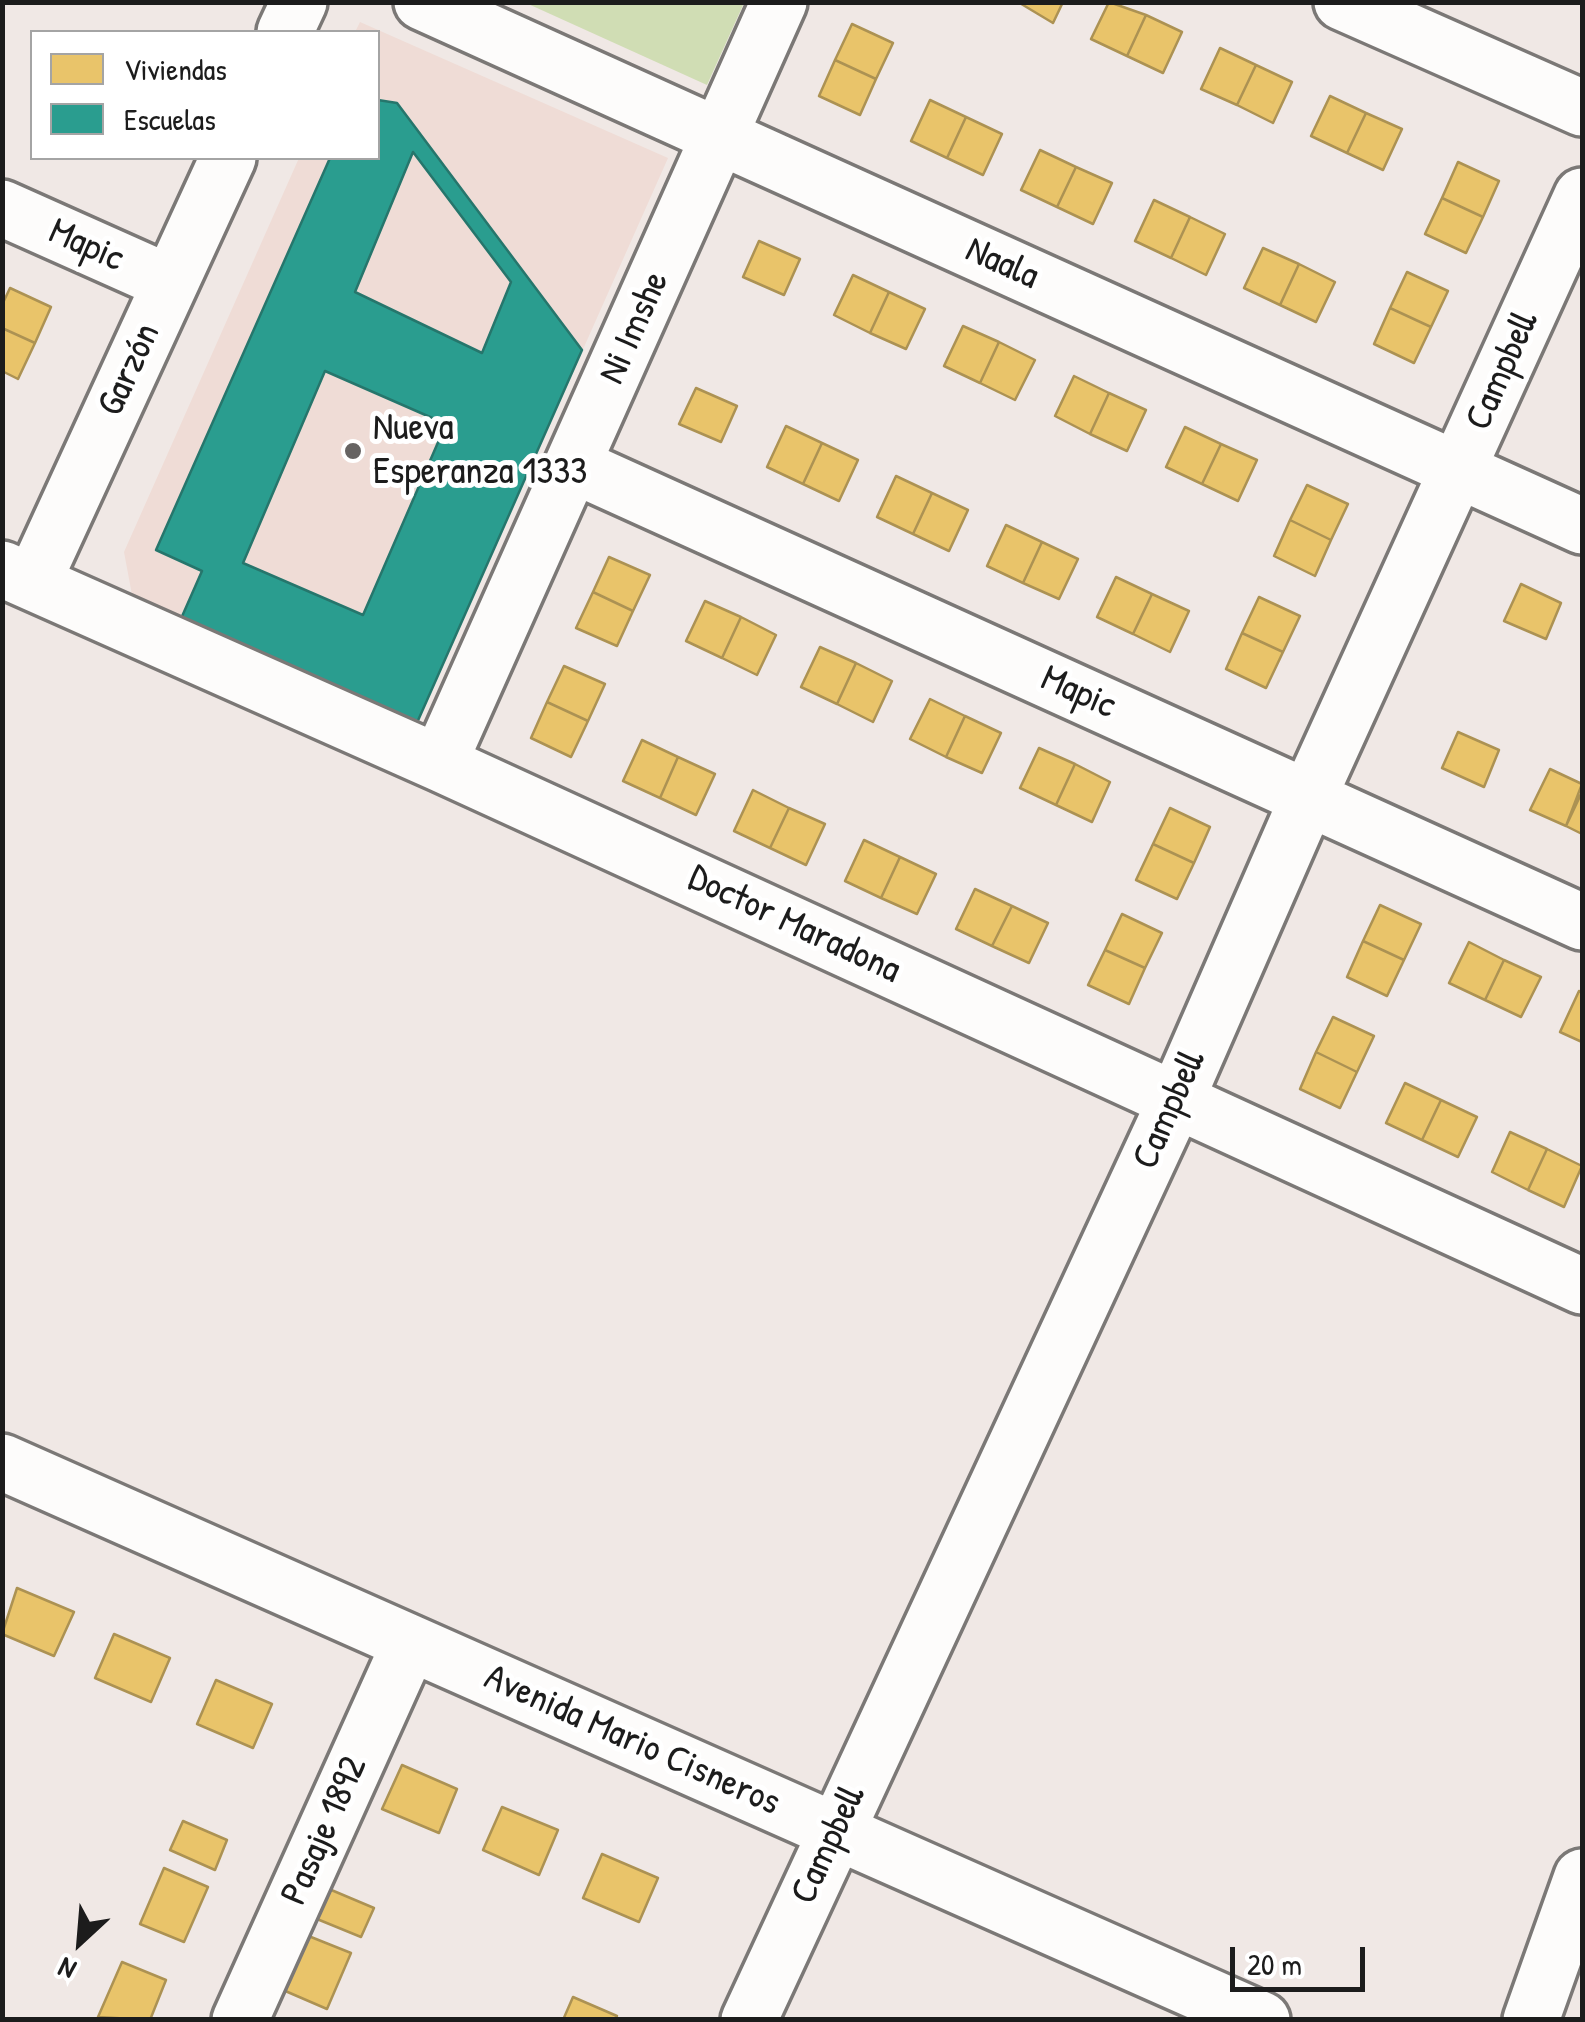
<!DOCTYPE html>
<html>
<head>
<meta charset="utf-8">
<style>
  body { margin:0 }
  #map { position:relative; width:1585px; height:2022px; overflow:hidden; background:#f0e8e5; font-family:"Patrick Hand",sans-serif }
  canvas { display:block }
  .frame { position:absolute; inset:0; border:5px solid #1c1c1c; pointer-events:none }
  .legend { position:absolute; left:30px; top:30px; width:350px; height:130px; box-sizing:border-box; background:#fff; border:2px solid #a4a4a4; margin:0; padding:12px 18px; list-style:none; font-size:30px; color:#1c1c1c }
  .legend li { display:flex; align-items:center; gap:20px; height:50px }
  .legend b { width:50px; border:2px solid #a4a4a4 }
  .north { position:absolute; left:30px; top:1892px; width:100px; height:100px; -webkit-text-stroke:8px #fff; paint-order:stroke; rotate:206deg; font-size:28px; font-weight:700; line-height:40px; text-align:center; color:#1c1c1c }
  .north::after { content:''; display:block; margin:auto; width:35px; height:45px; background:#1c1c1c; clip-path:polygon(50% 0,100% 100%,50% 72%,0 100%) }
  .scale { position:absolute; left:1230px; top:1947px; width:135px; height:45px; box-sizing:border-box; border:5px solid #1c1c1c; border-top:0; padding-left:12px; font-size:30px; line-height:35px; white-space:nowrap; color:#1c1c1c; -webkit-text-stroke:8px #fff; paint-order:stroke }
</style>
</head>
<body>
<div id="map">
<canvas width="1585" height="2022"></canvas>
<div class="frame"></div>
<ul class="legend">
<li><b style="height:28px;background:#e9c46a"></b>Viviendas</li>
<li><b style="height:28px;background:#2a9d8f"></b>Escuelas</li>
</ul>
<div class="north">N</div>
<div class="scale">20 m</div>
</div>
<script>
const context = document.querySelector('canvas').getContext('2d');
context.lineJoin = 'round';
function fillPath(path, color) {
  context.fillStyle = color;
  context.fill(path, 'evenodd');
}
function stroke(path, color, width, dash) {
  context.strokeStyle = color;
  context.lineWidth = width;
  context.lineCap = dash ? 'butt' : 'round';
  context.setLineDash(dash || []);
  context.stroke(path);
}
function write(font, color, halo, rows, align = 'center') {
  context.font = font + ' "Patrick Hand",sans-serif';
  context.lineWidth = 10;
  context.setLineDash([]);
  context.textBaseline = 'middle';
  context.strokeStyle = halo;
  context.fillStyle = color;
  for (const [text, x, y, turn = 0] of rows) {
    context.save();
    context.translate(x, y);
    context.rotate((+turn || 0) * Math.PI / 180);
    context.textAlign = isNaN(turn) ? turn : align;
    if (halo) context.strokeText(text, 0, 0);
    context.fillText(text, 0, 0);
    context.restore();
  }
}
fillPath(new Path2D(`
  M 360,22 L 668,158 L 416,725 L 133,600 L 124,552 L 299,158 L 378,158 L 378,32 L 355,32 Z`), '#efdcd6');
fillPath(new Path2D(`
  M 526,3 L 744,3 L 707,85 Z`), '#d0ddb4');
const homes = new Path2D(`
  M 1018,2 L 1063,2 L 1053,23 Z
  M 1109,2 L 1146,15 L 1127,56 L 1091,39 Z
  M 1146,15 L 1182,32 L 1163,73 L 1127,56 Z
  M 852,24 L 893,43 L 876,79 L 835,60 Z
  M 1220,48 L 1256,65 L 1237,105 L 1201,89 Z
  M 835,60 L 876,79 L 860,115 L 819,96 Z
  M 1256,65 L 1292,82 L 1273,123 L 1237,105 Z
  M 1330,96 L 1366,113 L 1347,153 L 1311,136 Z
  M 930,100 L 966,117 L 947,158 L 911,141 Z
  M 1366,113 L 1402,129 L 1383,170 L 1347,153 Z
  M 966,117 L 1002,134 L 983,175 L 947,158 Z
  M 1040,150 L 1076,167 L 1057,207 L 1021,190 Z
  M 1458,162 L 1499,181 L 1483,217 L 1442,198 Z
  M 1076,167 L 1112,183 L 1093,224 L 1057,207 Z
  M 1442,198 L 1483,217 L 1466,253 L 1425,234 Z
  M 1154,200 L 1190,217 L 1171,258 L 1135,241 Z
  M 1190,217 L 1225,234 L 1206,275 L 1171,258 Z
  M 759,241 L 800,259 L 784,295 L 743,277 Z
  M 1263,248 L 1299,264 L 1280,305 L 1244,288 Z
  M 1299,264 L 1335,282 L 1316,322 L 1280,305 Z
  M 1407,272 L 1448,291 L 1431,327 L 1390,308 Z
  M 853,275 L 889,292 L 870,333 L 834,315 Z
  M 10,288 L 51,307 L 35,343 L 2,328 L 2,305 Z
  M 889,292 L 925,309 L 906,349 L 870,333 Z
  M 1390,308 L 1431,327 L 1414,363 L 1374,344 Z
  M 963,326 L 999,342 L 980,383 L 944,366 Z
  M 2,328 L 35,343 L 18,379 L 2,371 Z
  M 999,342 L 1035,360 L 1015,400 L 980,383 Z
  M 1074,376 L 1109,393 L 1090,434 L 1055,416 Z
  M 696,388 L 737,406 L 721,442 L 679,424 Z
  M 1109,393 L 1146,410 L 1127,451 L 1090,434 Z
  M 786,426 L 822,443 L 803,484 L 767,467 Z
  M 1185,427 L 1221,444 L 1202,484 L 1166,467 Z
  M 822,443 L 858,460 L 839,501 L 803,484 Z
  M 1221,444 L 1257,460 L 1238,501 L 1202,484 Z
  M 896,476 L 932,493 L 913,534 L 877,517 Z
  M 1307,485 L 1348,504 L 1331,540 L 1290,520 Z
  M 932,493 L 968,510 L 949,551 L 913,534 Z
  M 1290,520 L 1331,540 L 1315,576 L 1274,556 Z
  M 1006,525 L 1042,542 L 1023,583 L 987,566 Z
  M 1042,542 L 1078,559 L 1059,599 L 1023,583 Z
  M 609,557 L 650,575 L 633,611 L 593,592 Z
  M 1116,577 L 1152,594 L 1133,634 L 1097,617 Z
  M 1521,584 L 1561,603 L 1546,639 L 1504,621 Z
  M 593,592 L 633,611 L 617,646 L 576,628 Z
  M 1152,594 L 1189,611 L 1170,652 L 1133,634 Z
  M 1259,597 L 1300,616 L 1283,652 L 1242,633 Z
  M 705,601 L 741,617 L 722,658 L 686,641 Z
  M 741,617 L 776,635 L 757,675 L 722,658 Z
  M 1242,633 L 1283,652 L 1266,688 L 1226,669 Z
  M 820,647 L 856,663 L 837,704 L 801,687 Z
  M 856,663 L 892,681 L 873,722 L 837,704 Z
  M 564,666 L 605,684 L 588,721 L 547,702 Z
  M 930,699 L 965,716 L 946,757 L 910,739 Z
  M 547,702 L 588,721 L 571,757 L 531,738 Z
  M 965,716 L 1001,733 L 982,773 L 946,757 Z
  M 1458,732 L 1499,750 L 1484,787 L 1442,768 Z
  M 642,740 L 678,757 L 660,798 L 623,781 Z
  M 1039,748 L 1075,764 L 1056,805 L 1020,788 Z
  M 678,757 L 715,774 L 696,815 L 660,798 Z
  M 1075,764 L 1110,782 L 1092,822 L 1056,805 Z
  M 1550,769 L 1582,784 L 1566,826 L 1530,810 Z
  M 753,790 L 789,808 L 770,848 L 734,831 Z
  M 1582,792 L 1582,834 L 1566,826 Z
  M 789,808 L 825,824 L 806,865 L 770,848 Z
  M 1170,808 L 1210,827 L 1194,863 L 1153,844 Z
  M 864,840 L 900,857 L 881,898 L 845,881 Z
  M 1153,844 L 1194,863 L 1177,899 L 1136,880 Z
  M 900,857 L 936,874 L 917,914 L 881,898 Z
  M 975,889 L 1012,906 L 992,946 L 956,929 Z
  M 1380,905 L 1421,924 L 1404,960 L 1363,941 Z
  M 1012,906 L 1048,923 L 1029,963 L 992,946 Z
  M 1122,914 L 1162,933 L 1145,968 L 1105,950 Z
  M 1363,941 L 1404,960 L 1387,996 L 1347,977 Z
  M 1469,942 L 1504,960 L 1485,1000 L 1449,983 Z
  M 1105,950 L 1145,968 L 1129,1004 L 1088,985 Z
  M 1504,960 L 1541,977 L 1521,1017 L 1485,1000 Z
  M 1579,991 L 1582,993 L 1582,1042 L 1560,1032 Z
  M 1333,1017 L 1374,1036 L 1357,1072 L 1316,1052 Z
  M 1316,1052 L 1357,1072 L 1340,1108 L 1300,1089 Z
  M 1405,1083 L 1441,1100 L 1422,1140 L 1386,1123 Z
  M 1441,1100 L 1477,1117 L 1458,1157 L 1422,1140 Z
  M 1510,1132 L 1547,1149 L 1528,1190 L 1492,1172 Z
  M 1547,1149 L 1582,1166 L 1564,1207 L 1528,1190 Z
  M 17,1588 L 74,1612 L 54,1656 L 2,1634 Z
  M 114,1634 L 170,1658 L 151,1702 L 95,1678 Z
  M 216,1680 L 272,1704 L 253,1748 L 197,1724 Z
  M 402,1765 L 457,1789 L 439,1833 L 382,1809 Z
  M 502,1807 L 558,1830 L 539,1875 L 483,1850 Z
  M 183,1821 L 227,1840 L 215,1870 L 170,1850 Z
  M 602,1854 L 658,1878 L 639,1922 L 583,1898 Z
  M 164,1868 L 208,1887 L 184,1942 L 140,1924 Z
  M 329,1889 L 374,1908 L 361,1937 L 317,1919 Z
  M 306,1935 L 351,1953 L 327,2009 L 283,1990 Z
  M 122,1962 L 166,1980 L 150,2020 L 98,2017 Z
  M 573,1997 L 617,2016 L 615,2020 L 563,2020 Z`);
fillPath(homes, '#e9c46a');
stroke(homes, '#ac9253', 2.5);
const schools = new Path2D(`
  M 378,100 L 397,103 L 582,350 L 416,725 L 180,621 L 202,571 L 156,550 L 330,158 L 378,158 ZM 413,152 L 511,282 L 482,353 L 355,292 ZM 325,371 L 446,424 L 363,615 L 243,563 Z`);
fillPath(schools, '#2a9d8f');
stroke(schools, '#26766c', 2.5);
const street = new Path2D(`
  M 422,2 L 1582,526
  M 1342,2 L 1582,108
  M 285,32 L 299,2
  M 2,208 L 170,283
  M 573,465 L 1582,922
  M 2,569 L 439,763 L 1582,1286
  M 33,582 L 228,158
  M 439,763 L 779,2
  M 2,1462 L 1262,2020
  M 240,2020 L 410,1643
  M 749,2020 L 1176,1100 L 1308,798 L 1582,196
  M 1531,2020 L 1582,1877`);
stroke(street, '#7b7876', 62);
stroke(street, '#fdfcfb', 55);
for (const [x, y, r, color] of [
  [353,451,10,"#666362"]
]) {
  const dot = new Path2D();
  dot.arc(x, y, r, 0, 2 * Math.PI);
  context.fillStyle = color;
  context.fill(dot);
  stroke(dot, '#fff', 4);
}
write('38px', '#1c1c1c', '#fff', [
  ["Mapic",86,246,24],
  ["Naala",1002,264,24],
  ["Ni Imshe",635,328,-66],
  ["Garzón",130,370,-65],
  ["Campbell",1503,371,-66],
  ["Mapic",1078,693,24],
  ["Doctor Maradona",794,925,25],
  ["Campbell",1170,1110,-66],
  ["Avenida Mario Cisneros",632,1741,24],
  ["Pasaje 1892",325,1831,-66],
  ["Campbell",829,1845,-65]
]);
write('38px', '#1c1c1c', '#fff', [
  ["Nueva",373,429],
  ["Esperanza 1333",373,473]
], 'left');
</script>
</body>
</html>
